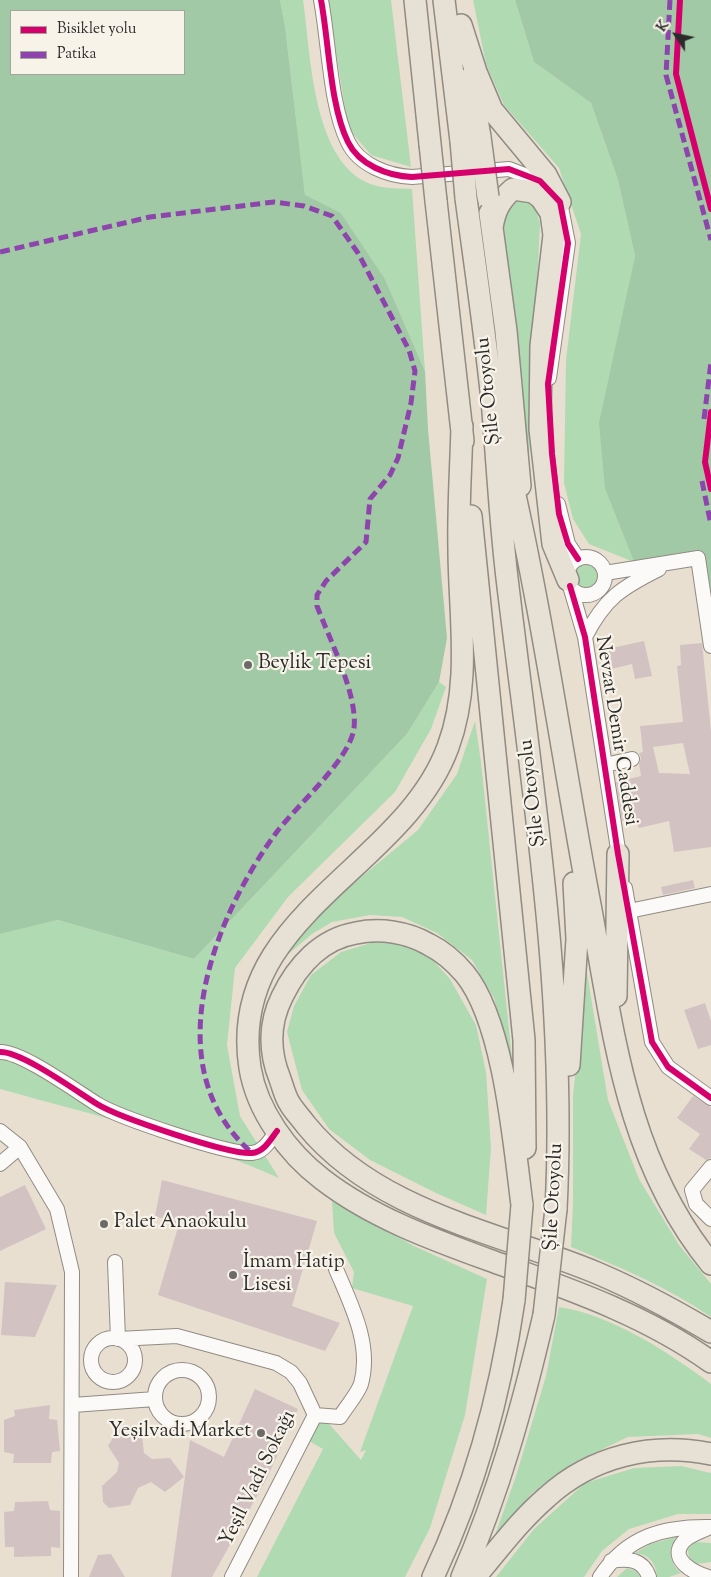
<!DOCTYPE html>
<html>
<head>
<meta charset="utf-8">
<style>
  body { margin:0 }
  #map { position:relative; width:711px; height:1577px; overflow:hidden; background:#e9dfd1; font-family:"Sorts Mill Goudy",serif }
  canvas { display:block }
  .legend { position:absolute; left:10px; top:10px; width:175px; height:65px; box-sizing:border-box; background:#f7f3e8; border:1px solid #a5a39c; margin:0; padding:6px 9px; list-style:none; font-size:15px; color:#2b2b2b }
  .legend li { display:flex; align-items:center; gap:10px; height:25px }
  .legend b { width:25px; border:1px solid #a5a39c }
  .north { position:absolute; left:651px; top:10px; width:50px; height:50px; -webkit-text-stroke:4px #f7f3e8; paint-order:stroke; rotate:304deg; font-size:14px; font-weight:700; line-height:20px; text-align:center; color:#2b2b2b }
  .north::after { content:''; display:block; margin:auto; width:18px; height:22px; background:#2b2b2b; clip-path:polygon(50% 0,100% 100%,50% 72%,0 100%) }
</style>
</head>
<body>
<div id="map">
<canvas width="711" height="1577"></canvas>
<ul class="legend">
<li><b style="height:6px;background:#d6006c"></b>Bisiklet yolu</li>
<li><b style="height:6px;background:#8e44ad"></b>Patika</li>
</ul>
<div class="north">K</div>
</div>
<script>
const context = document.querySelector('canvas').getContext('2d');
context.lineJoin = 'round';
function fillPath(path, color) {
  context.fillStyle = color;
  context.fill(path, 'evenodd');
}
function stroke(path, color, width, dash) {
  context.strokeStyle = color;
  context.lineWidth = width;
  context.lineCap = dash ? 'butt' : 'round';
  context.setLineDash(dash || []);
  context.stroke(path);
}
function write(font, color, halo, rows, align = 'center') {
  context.font = font + ' "Sorts Mill Goudy",serif';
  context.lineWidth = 4.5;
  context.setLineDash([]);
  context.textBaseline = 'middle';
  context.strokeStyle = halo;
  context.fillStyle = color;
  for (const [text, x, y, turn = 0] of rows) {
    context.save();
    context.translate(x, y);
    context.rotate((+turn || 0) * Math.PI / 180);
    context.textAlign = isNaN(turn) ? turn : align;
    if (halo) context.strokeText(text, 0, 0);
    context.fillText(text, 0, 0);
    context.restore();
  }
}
fillPath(new Path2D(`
  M 280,0 L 303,0 C 311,54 312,170 377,186 C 388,189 401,188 412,189 L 425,371 L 385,279 L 341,213 L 305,196 L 285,26 Z
  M 328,0 L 391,0 L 411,167 L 371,155 L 348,128 Z
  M 473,0 L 515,0 L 534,62 L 591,103 L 618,180 L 635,256 L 624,310 L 605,489 L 634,562 L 589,544 L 573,519 L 564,483 L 566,360 L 581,234 L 559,168 L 504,105 L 486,64 Z
  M 524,197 L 534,204 L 540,223 L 529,457 L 498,223 L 509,203 Z
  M573 575a13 13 0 1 1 26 0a13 13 0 1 1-26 0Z
  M 439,682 L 446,687 L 431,729 L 395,792 L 288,897 L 235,968 L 227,1045 L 240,1116 L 279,1178 C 190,1138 94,1115 0,1089 L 0,934 L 58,920 L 194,959 L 407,734 Z
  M 475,721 L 481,762 L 513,1068 L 494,998 L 472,960 L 437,933 L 402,917 L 370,915 L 332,922 L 312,934 L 286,956 L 313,917 L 418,830 L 457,774 Z
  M 374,942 L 404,945 L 431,958 L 450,979 L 476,1025 L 486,1072 L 491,1148 L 486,1215 L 436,1193 L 370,1160 L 329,1129 L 302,1090 L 287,1032 L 294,1006 L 311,975 L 341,952 Z
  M 586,967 L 608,1100 L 639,1179 L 679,1245 L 711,1284 L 711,1317 C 668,1287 619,1267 571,1247 L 573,1204 L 573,1096 Z
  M 332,1201 L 414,1246 L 487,1279 L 465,1415 L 430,1528 L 405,1577 L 257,1577 L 323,1449 L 304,1438 L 315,1415 L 330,1425 L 361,1460 L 366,1450 L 360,1452 L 413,1306 L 352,1288 L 354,1272 L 334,1233 Z
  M 559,1307 C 610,1314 670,1353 711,1384 L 711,1438 L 698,1434 L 628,1437 L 575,1462 L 532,1493 L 493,1541 L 516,1476 L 546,1376 Z
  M 681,1466 L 711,1473 L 711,1514 L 678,1514 L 629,1529 L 602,1551 L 584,1577 L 496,1577 L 534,1529 L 585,1483 L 634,1468 Z
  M 676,1537 C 667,1550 670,1564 681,1573 L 669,1577 L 657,1577 C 656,1563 649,1554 635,1553 L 651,1544 Z
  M 695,1542 L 711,1543 L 711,1562 L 697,1564 L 689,1559 L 688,1549 Z
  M 627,1568 L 636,1571 L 640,1577 L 617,1577 Z`), '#b0dab2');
fillPath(new Path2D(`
  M 0,0 L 280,0 L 285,26 L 305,195 L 341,213 L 385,279 L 425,371 L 428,429 L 447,638 L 439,682 L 407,734 L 194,959 L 58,920 L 0,934 ZM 184,11 L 184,74 L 11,74 L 11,11 Z
  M 515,0 L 711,0 L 711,601 L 703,555 L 634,562 L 605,489 L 599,423 L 635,256 L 618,180 L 591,103 L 534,62 Z`), '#a2c9a5');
fillPath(new Path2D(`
  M 644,641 L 652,676 L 635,679 L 632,664 L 611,669 L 607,649 Z
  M 702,643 L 711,731 L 711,847 L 674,852 L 669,821 L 639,828 L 634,818 L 622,821 L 616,782 L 641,776 L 639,764 L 641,758 L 639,753 L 643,752 L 640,726 L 683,722 L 677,666 L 681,665 L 680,645 ZM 683,743 L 690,774 L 659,773 L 653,747 Z
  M 693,880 L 695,888 L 663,895 L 661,887 Z
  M 705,1003 L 711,1021 L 711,1045 L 698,1049 L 684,1010 Z
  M 693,1096 L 711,1107 L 711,1158 L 706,1160 L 689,1149 L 700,1134 L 677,1118 Z
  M 162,1180 L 317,1221 L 292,1306 L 340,1323 L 325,1351 L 158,1295 L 179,1224 L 155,1216 Z
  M 25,1185 L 46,1229 L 0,1251 L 0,1197 Z
  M 5,1282 L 57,1285 L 35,1337 L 1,1335 Z
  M 255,1389 L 298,1409 L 267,1478 L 212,1577 L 171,1577 L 190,1440 L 224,1457 Z
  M 50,1405 L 49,1419 L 57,1420 L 60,1451 L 52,1452 L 51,1463 L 13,1463 L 14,1454 L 4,1452 L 4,1420 L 15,1416 L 14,1410 Z
  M 130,1426 L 142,1436 L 144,1453 L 152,1459 L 170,1458 L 184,1477 L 165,1492 L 151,1482 L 138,1488 L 130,1505 L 109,1508 L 103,1502 L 102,1486 L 117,1472 L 119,1463 L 108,1446 L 117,1430 Z
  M 48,1501 L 50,1510 L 60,1511 L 60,1548 L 51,1547 L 51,1556 L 14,1557 L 14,1547 L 5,1547 L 4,1512 L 14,1511 L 15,1502 Z
  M 111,1554 L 125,1577 L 89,1577 L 98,1555 Z`), '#d2c2c2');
const minor = new Path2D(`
  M 321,0 C 329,42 330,106 348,142 C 359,165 388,176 412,177 L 509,169 L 540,181 L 560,202 L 568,243 L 549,378
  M 558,504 L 568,544 L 578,559
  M567 576a19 19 0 1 1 38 0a19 19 0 1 1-38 0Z
  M 605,573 L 698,558 L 711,646
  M 570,586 L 585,637 L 620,862
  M 585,637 C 605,598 621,588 659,569
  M 605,765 L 632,759
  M 625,888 L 652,1042 L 668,1067 L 711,1098
  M 629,911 L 711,894
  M 0,1052 C 21,1051 76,1091 97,1104 C 118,1117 229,1155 252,1153 C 264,1152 270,1140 277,1131
  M 0,1131 L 20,1147 L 57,1209 L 72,1272 L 71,1577
  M 0,1164 L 20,1147
  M 711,1167 L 692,1190 L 696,1204 L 711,1219
  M 115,1262 L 118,1339 L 177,1336 L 276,1363 L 291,1372 L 300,1383 L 315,1415
  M91 1360a22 22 0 1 1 44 0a22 22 0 1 1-44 0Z
  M155 1397a27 27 0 1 1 54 0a27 27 0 1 1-54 0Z
  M 73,1405 L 155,1399
  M 315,1415 L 340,1417 C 346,1407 357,1395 361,1384 C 372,1344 351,1305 336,1269
  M 708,1528 C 700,1532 689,1535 683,1542 C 668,1560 695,1573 708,1577
  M 611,1561 C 628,1558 643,1559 649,1577
  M 232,1577 L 315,1415
  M 600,1577 C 627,1536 664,1526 711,1527`);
const highway = new Path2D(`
  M 415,0 L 430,144
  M 444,0 L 461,141
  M 461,25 L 476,72 L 492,110 L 546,175 L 560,202
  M 470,78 L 480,137
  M 466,198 C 475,265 485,333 492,400 C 497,459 500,519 507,578 C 532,788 567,997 556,1209
  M 436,201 L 463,441
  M 490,213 L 506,331 L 520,486
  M 492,227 C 495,211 499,201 513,189 L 533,192 L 541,198 L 551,213 L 554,235 L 541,346 L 540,429 L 553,544 L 568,580
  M 462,426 C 461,467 458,508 459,548 C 459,614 472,683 448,747 C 403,870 226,915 250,1068 C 257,1111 288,1153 322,1179 C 371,1217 431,1239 489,1260 C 566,1288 644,1314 711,1362
  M 509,469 C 543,615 563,763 591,910 C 614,1036 627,1161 711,1264
  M 471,516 L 524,1040 L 525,1148
  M 616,996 L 618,854
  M 569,1065 L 577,939 L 574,883
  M 522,1205 C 514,1143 504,1022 465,974 C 455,962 442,951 428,944 C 407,932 380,928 356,933 C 321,939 297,966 282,997 C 269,1023 269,1052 280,1079 C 283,1087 285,1097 290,1104 C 294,1111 301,1118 306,1125 C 377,1212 498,1232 597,1273 C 637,1290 674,1310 711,1332
  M 433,1577 C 475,1488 500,1397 514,1300
  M 462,1577 C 499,1492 523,1405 544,1315
  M 475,1577 C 498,1550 520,1520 547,1497 C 592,1456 652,1442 711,1454`);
stroke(minor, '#908b83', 16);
stroke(highway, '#908b83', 24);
stroke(minor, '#fcfaf8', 14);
stroke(highway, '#e6e1d4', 21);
const highwayBridge = new Path2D(`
  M 480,137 L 488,197
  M 461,141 L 466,198
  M 430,144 L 436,201
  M 514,1300 L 522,1205
  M 544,1315 L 556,1209`);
stroke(highwayBridge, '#908b83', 24, []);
stroke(highwayBridge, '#e6e1d4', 21);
stroke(new Path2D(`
  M 670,0 L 666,75 L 711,240
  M 0,252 L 150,217 L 274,202 L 304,206 L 332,216 L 358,253 L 409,350 L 415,371 L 411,403 L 398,458 L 390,475 L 370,499 L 366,542 L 326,581 L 317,595 L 317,606 C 329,638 358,695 354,728 C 350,760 296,806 276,833 C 213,919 155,1067 251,1152
  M 704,419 L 711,362
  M 702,481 L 711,525`), '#8e44ad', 5, [10, 5]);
stroke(new Path2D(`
  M 321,0 C 329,42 330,106 348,142 C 359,165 388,176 412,177 L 509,169 L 540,181 L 560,202 L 568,243 L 548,384 L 552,454 L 559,514 L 568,544 L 578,559
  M 680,0 L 676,74 L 711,209
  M 711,412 L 705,462 L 711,489
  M 570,586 L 585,637 L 618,854 L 652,1042 L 668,1067 L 711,1098
  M 0,1052 C 21,1051 76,1091 97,1104 C 118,1117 229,1155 252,1153 C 264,1152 270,1140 277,1131`), '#d6006c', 6);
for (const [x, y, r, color] of [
  [248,665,5,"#6e6a65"],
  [104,1224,5,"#6e6a65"],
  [233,1275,5,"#6e6a65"],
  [261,1433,5,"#6e6a65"]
]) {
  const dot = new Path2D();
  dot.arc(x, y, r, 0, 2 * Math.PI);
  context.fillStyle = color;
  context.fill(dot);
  stroke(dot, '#f7f3e8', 2);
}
write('20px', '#2b2b2b', '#f7f3e8', [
  ["Şile Otoyolu",490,391,-96],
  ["Nevzat Demir Caddesi",615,731,81],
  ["Şile Otoyolu",534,793,-97],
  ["Şile Otoyolu",555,1197,-87],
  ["Yeşil Vadi Sokağı",259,1479,-64]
]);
write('20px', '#2b2b2b', '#f7f3e8', [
  ["Beylik Tepesi",258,665],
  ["Palet Anaokulu",114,1224],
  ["İmam Hatip",243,1264],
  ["Lisesi",243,1287],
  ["Yeşilvadi Market",251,1433,"right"]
], 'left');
</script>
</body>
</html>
